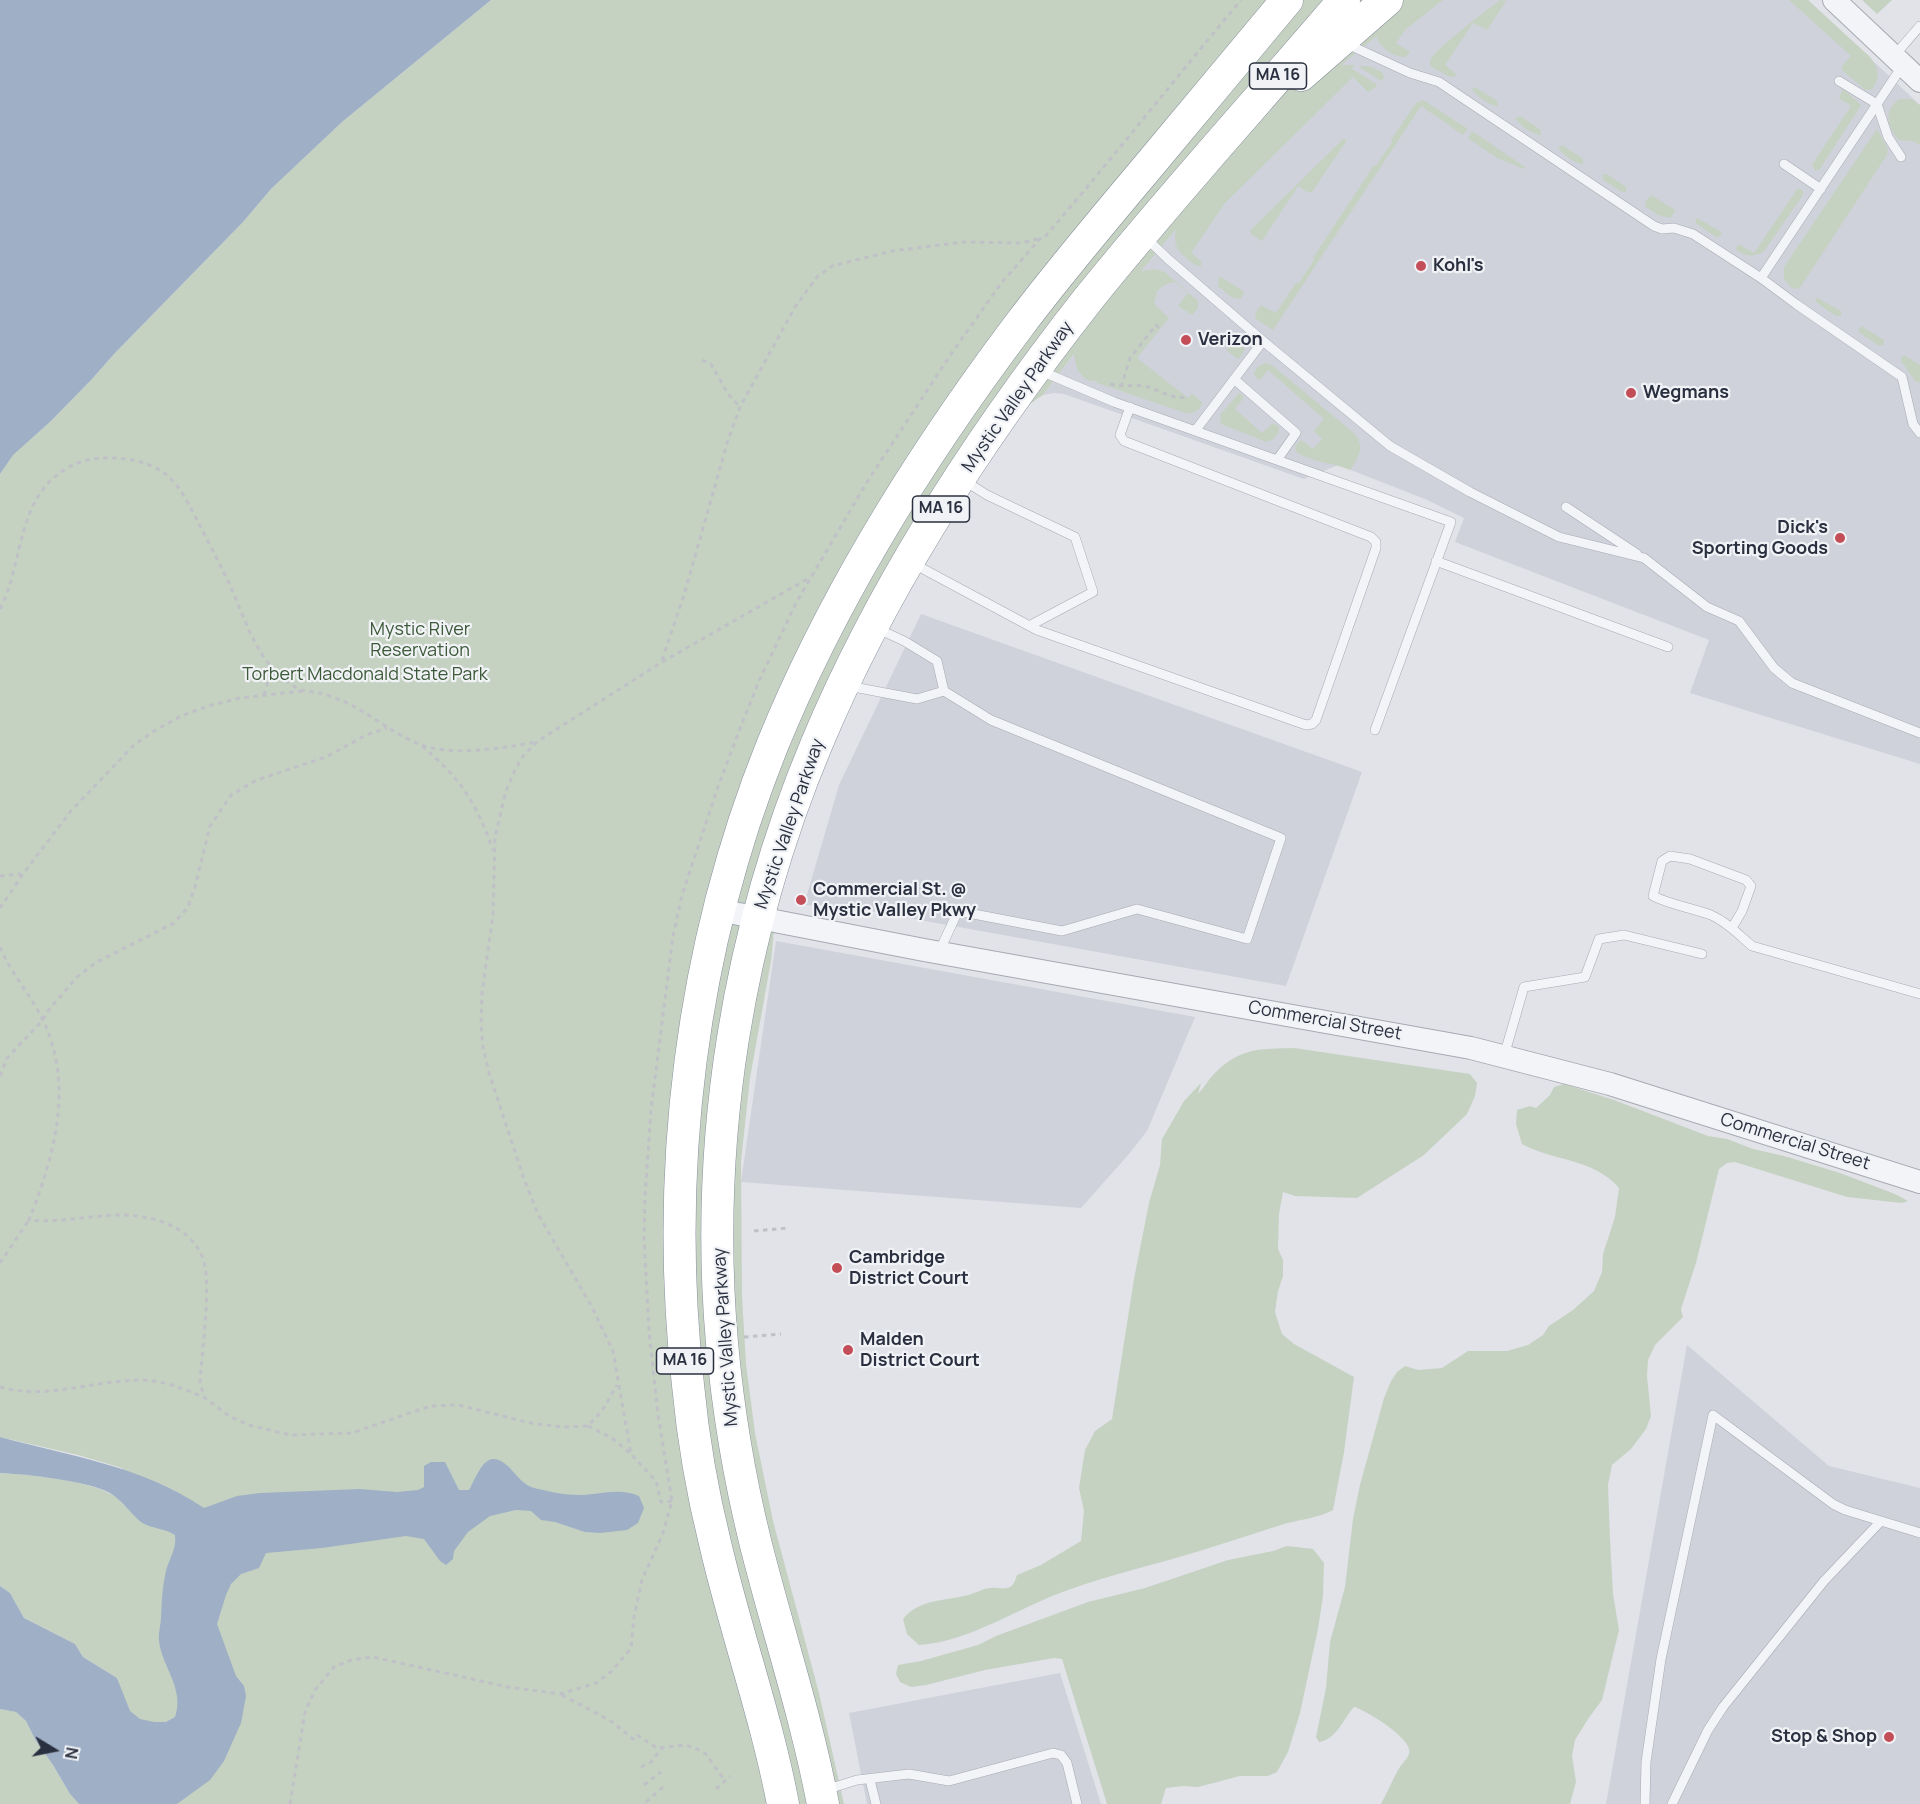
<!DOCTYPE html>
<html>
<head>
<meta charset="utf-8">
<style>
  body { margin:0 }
  #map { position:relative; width:1920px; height:1804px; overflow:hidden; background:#e1e3e8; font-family:Manrope,sans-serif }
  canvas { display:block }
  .north { position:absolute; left:24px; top:1720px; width:60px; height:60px; -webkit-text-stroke:4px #f0f2f6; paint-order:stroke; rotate:100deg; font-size:16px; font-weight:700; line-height:24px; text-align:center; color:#2a303f }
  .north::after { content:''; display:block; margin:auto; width:21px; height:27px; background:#2a303f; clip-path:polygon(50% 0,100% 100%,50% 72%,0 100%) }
</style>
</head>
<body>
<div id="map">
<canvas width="1920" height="1804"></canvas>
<div class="north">N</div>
</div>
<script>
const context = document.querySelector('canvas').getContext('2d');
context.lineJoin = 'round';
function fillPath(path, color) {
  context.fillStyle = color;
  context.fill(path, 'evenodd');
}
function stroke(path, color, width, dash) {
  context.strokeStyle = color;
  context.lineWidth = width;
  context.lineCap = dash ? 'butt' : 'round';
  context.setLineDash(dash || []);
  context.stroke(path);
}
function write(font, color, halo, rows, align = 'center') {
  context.font = font + ' Manrope,sans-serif';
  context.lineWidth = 4.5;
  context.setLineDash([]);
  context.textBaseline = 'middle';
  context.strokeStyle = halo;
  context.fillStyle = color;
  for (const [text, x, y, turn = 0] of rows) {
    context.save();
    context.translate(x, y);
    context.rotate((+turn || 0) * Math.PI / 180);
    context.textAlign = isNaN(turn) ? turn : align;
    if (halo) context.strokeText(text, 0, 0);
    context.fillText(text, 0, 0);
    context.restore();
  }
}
fillPath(new Path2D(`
  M 1409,0 L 1808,0 L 1920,105 L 1920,764 L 1690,693 L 1709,640 L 1455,542 L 1464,518 L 1425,499 L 1338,465 L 1304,479 L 1064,394 L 1054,393 L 1043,395 L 1120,294 L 1178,226 L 1336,68 Z
  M 921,614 L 1362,772 L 1286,986 L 842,906 L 804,905 L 839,785 Z
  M 776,941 L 1195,1017 L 1147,1131 L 1129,1154 L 1081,1208 L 741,1182 Z
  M 1687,1345 L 1829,1466 L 1920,1488 L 1920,1804 L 1606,1804 Z
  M 1060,1673 L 1101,1804 L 867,1804 L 849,1713 Z`), '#cfd2da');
fillPath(new Path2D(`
  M 491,0 L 1443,0 L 1406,29 L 1396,43 L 1410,52 L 1406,57 C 1395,58 1378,47 1377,36 L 1341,65 L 1355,65 L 1352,69 L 1376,84 L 1376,87 L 1368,92 L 1353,77 L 1225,203 L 1191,253 L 1202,262 L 1201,266 L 1197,266 C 1182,255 1172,250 1176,229 L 1141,271 L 1155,269 L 1165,272 L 1198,301 L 1198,308 L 1192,315 L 1178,306 L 1188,293 L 1175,282 L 1166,284 L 1157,291 L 1154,304 L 1169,318 L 1137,358 L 1188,398 L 1192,394 L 1202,402 C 1202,410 1193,414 1186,413 L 1097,383 L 1096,381 L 1086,380 L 1077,369 L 1074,354 L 1043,395 L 1014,415 L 929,547 L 831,737 L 778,890 L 771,961 L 750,1078 L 741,1161 L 742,1296 L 746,1364 L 755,1433 L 773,1521 L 819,1693 L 844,1804 L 113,1804 L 126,1705 L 117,1678 L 83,1657 L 75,1644 L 24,1618 L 10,1593 L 0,1586 L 0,1473 C 28,1474 82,1480 107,1492 C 125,1500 133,1520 151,1526 L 122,1468 L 78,1455 L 0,1437 L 0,474 L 12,455 L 51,421 L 92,379 L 114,354 L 243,222 L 271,189 L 342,122 Z
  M 1500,0 L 1506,1 L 1487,30 L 1473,23 L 1445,65 L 1456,74 L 1456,76 C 1449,79 1446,74 1439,71 C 1435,69 1430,68 1430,62 C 1430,52 1489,9 1500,0 Z
  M 1789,0 L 1808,0 L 1870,57 C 1879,68 1881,79 1871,90 L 1865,90 L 1842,70 L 1842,66 L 1851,56 Z
  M 1862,0 L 1892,0 L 1877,14 Z
  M 1358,66 L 1369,66 L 1382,72 L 1384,78 L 1381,81 Z
  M 1475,87 L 1497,101 L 1498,106 C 1490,106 1476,96 1472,89 Z
  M 1843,89 L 1861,105 L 1820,169 L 1815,171 L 1812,165 L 1851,106 L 1839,98 Z
  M 1900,99 L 1911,99 L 1920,105 L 1920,145 L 1912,141 L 1899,140 C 1887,127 1883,109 1900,99 Z
  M 1423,100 L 1468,129 L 1463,135 L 1421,106 L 1273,330 L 1256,319 L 1255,314 L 1261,305 L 1276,313 L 1296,283 L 1299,283 L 1314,260 L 1313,258 L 1374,165 L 1376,166 L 1392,142 L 1391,140 L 1416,103 Z
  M 1520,116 L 1541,130 L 1541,135 C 1533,135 1519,125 1515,118 Z
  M 1877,129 L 1888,149 L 1887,155 L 1801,286 L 1797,289 L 1792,288 L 1784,279 L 1784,267 Z
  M 1472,131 L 1525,167 L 1524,169 L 1497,158 L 1468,138 Z
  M 1343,139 L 1346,139 L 1345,143 L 1312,192 L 1307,192 L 1298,186 L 1262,241 L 1251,234 L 1250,231 Z
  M 1562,145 L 1583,159 L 1583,164 C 1576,164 1561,154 1558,147 Z
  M 1603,174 L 1607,174 L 1626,187 L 1626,192 L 1622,192 L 1603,180 Z
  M 1798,188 L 1803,191 L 1803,195 L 1765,250 C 1755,258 1747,256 1737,251 L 1736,246 L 1740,245 L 1754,253 Z
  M 1651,195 L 1675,210 L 1671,218 L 1658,215 L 1646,207 L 1645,202 Z
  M 1697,218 L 1720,231 L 1722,235 L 1716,237 L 1697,224 L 1695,221 Z
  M 1219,277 L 1221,277 L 1243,291 L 1244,294 L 1240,299 L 1233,298 L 1218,286 Z
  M 1817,298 L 1841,311 L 1841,316 L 1836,316 L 1817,303 L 1815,300 Z
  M 1861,326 L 1884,340 L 1884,345 L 1879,346 L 1860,333 L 1858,330 Z
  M 1239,336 C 1249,342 1246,351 1238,359 L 1226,350 Z
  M 1904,355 L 1920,365 L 1920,383 L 1915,381 L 1901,361 L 1901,358 Z
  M 1267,363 L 1273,366 L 1355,434 C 1365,447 1359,458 1350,470 C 1332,462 1313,463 1296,452 L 1295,446 L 1301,440 L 1313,449 L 1322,439 L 1314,431 L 1324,419 L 1268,370 L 1261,379 L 1257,379 L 1254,374 C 1255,368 1260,364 1267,363 Z
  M 1239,393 L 1244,397 L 1235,409 L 1262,433 L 1273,423 L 1279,427 L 1278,434 L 1272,440 L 1266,442 L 1221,424 L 1220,415 Z
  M 1294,1048 L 1470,1074 L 1477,1083 L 1475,1096 L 1467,1114 L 1424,1155 L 1357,1198 L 1295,1196 L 1283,1192 L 1279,1214 L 1278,1249 L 1283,1260 L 1283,1276 L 1278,1291 L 1275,1312 L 1282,1334 L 1294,1344 L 1354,1377 L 1344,1452 L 1333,1510 C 1317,1519 1299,1519 1281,1525 C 1255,1533 1229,1542 1203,1550 C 1158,1564 1112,1574 1068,1590 C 1019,1607 970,1642 919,1645 L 907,1634 L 903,1619 C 919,1599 945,1601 968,1595 C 976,1593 984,1588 991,1588 C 998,1587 1003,1590 1010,1587 C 1015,1584 1015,1580 1017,1575 L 1041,1565 L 1081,1541 L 1084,1511 L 1079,1488 L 1085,1450 L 1095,1431 L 1112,1419 L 1134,1279 L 1149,1203 L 1160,1165 L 1162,1139 L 1184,1101 L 1201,1083 L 1198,1094 C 1205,1087 1209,1078 1216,1072 C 1242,1047 1261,1049 1294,1048 Z
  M 1564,1084 L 1614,1100 L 1708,1136 L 1727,1139 L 1753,1149 L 1784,1156 L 1840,1173 L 1895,1194 L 1908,1201 L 1902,1203 L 1847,1197 L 1735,1162 L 1727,1163 L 1719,1169 L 1696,1263 L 1681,1309 L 1683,1317 L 1655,1345 L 1648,1360 L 1647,1376 L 1651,1416 L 1646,1429 L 1631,1449 L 1612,1465 L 1608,1485 L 1610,1539 L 1613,1594 L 1619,1630 L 1602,1700 L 1588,1719 L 1575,1740 L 1572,1756 L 1576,1782 L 1570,1804 L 1381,1804 C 1387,1793 1392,1781 1398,1770 C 1401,1765 1407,1759 1409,1754 C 1415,1740 1366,1710 1354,1707 C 1344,1718 1336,1740 1319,1742 L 1316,1737 L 1326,1688 L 1330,1642 L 1345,1587 L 1353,1519 L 1360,1485 L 1384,1398 L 1391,1381 L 1397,1372 L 1405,1366 L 1418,1370 L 1442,1368 L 1468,1351 L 1507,1351 L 1528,1345 L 1543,1335 L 1549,1326 L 1573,1310 L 1594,1291 L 1602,1272 L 1603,1254 L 1615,1217 L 1619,1188 C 1595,1159 1553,1161 1522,1144 L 1516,1124 L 1517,1110 L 1530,1106 L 1536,1108 L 1550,1095 L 1554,1087 Z
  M 1287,1546 L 1313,1549 L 1324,1563 L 1323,1596 L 1318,1629 L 1300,1713 L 1288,1752 L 1277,1772 L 1268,1776 L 1240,1776 L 1198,1787 L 1183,1786 L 1166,1788 L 1161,1804 L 1107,1804 L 1062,1659 L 1054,1658 L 985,1670 L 926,1685 L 911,1687 L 900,1682 L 896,1674 L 898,1665 L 921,1661 L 978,1645 L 996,1636 L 1088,1602 L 1145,1588 L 1228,1560 L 1273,1551 Z
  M 0,1709 L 16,1712 L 26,1721 L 36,1741 L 53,1765 L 70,1794 L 79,1804 L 0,1804 Z`), '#c5d2c2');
fillPath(new Path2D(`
  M 0,0 L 491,0 L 342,122 L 271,189 L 243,222 L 114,354 L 92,379 L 51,421 L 13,455 L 0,474 Z
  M 0,1437 C 70,1456 142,1466 204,1508 L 237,1496 L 260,1493 L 360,1489 L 397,1492 L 418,1490 L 424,1487 L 424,1466 L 431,1462 L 445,1462 L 459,1490 L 469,1490 C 474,1482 482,1458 494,1459 C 512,1461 516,1485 538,1489 C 552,1492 565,1495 579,1495 C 598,1495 620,1487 639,1496 L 644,1508 L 638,1523 L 627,1530 L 600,1533 L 585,1532 L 555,1522 L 541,1520 L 531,1511 L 516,1510 L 490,1516 L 468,1532 L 454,1551 L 453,1559 L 446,1565 L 440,1561 L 424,1539 L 406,1536 L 322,1548 L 266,1553 L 259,1568 L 241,1574 L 231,1584 L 226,1595 L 217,1624 L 236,1676 L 244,1686 L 246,1696 L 241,1723 L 224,1761 L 210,1780 L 177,1804 L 79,1804 L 70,1794 L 53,1765 L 36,1741 L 26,1721 L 16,1712 L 0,1709 L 0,1586 L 10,1593 L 24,1618 L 75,1644 L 83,1657 L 117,1678 L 130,1711 L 140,1719 L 154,1722 L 166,1722 L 175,1717 C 185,1689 162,1667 159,1641 C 158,1633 161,1625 161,1617 C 162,1599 162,1589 166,1571 C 169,1559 177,1548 175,1535 C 165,1528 151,1529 141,1522 C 130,1513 123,1501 110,1493 C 89,1481 26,1474 0,1473 Z`), '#9eafc6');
const service = new Path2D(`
  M 1345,43 L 1410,73 L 1439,82 L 1654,226 L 1662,229 L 1674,228 L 1693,234 L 1761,278 L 1796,304 L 1902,377 L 1913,424 L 1920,433
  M 1894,56 L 1920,26
  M 1839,81 L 1877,104 L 1888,137 L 1901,157
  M 1784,164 L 1821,189
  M 1146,238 L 1168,259 L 1263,341 L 1390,446 L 1470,492 L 1559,537 L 1644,558 L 1707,607 L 1739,621 L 1774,668 L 1792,683 L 1920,733
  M 1761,278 L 1903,65
  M 1041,371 L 1114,402 L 1451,522 L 1375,730
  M 1234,379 L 1296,433 L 1277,460
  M 1195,431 L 1263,341
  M 963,480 L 987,495 L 1075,537 L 1093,592 L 1029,626
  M 1566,507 L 1637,554
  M 1436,561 L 1668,647
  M 914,564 L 1037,630 L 1306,725 L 1312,724 L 1316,720 L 1376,548 L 1376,542 L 1371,537 L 1124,441 L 1120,435 L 1130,407
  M 848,686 L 917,699 L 944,691 L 937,661 L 904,641 L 876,628
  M 1732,928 L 1742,911 L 1751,886 L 1746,880 L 1690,859 L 1670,856 L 1662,861 L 1653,896 C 1671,905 1692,908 1711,915 C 1727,922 1739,935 1752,946 L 1920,994
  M 939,952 L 958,911 L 1062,931 L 1137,909 L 1247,939 L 1281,838 L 991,720 L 944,691
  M 1504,1056 L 1524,987 L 1585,977 L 1599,939 L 1624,935 L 1702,954
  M 870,1780 L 876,1804
  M 825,1790 L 857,1780 L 909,1774 L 949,1781 L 1053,1753 L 1061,1755 L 1067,1763 L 1077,1804
  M 1645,1804 L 1646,1762 L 1661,1659 L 1713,1415 L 1833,1504 L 1845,1510 L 1881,1521
  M 1672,1804 L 1708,1730 L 1723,1707 L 1824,1581 L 1881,1521 L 1920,1533`);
const tertiary = new Path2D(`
  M 1834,0 L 1920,81
  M 718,910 L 924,950 L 1471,1048 L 1610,1084 L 1920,1182`);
const trunk = new Path2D(`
  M 1301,75 L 1387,0
  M 783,1804 C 766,1715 735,1630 715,1543 C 702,1491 693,1438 688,1385 C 664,1170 691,948 772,746 C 833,596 922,454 1020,324 C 1060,271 1103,220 1146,169 C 1193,113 1240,56 1287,0
  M 823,1804 C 806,1715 777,1629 755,1541 C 739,1476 728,1410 722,1343 C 704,1140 738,931 817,743 C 884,583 982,434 1089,298 C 1171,196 1259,100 1344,0`);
stroke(service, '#a6aab2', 10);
stroke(tertiary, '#a6aab2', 24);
stroke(trunk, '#89909e', 33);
stroke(new Path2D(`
  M 702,360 L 711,364 L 728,394 L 740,407
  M 1110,384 C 1124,388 1132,384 1144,386 C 1158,389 1173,400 1187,397
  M 1121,387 L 1130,358 L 1156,325 L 1160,329
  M 0,609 C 20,571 17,521 45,487 C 59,469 82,458 104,458 C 127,457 154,462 171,479 C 182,490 189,505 196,518 C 207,539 218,561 229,583 C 241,609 250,640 269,664 C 277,674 289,684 300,690 C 306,692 312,691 318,693 C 325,694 333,697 340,700 C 366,710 391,733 419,744 C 451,757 502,748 536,742
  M 662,660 L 684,595 L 728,440 L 740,407 L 795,307 L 817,277 L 832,266 L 892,251 L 964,242 L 1020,243 L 1038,239
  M 264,695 L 272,667
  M 422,746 C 460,778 476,802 493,850
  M 0,876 L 21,874
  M 0,908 L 23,874 L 70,812 L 134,745 L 154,731 L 181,716 L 208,706 L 240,698 L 302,691
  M 0,947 C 11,974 31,995 44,1022 C 74,1088 54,1156 29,1220 C 58,1223 87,1216 116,1215 C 148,1214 188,1224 202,1256 C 213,1280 201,1355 200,1384 L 205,1398 L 229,1416 L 249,1425 L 290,1435 L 352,1433 L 430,1406 L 458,1405 L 531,1423 L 562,1427 L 588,1426 L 602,1411 L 617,1385
  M 0,1076 L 7,1058 L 43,1020 L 46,1013 L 78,976 L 97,962 L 174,923 L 188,907 L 195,887 L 210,826 L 231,795 L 257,780 L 326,757 L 366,735 L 387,728
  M 754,1231 L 788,1228
  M 0,1263 L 29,1220
  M 744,1337 L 781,1334
  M 0,1387 C 45,1400 92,1381 138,1380 C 162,1380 183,1388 205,1398
  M 588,1426 L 612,1438 L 631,1454
  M 672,1501 L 661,1502 L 656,1481 L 631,1454 L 613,1351 L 592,1307 L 538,1214 L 524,1179 L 489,1073 L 483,1047 L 481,1024 L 482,993 L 493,915 L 495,837 L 506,791 L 515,770 L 523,756 L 538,741 L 662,662 L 809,578
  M 562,1695 L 611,1721 L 638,1743
  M 637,1735 L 657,1748 L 685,1745 L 695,1748 L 706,1754 L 725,1781
  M 641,1767 L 651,1762 L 662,1748
  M 644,1785 L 661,1772
  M 716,1789 L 730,1776
  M 646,1802 L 663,1787
  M 290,1804 L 305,1712 L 315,1690 L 334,1667 L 351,1660 L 373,1657 L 508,1687 L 560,1694 L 596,1683 L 612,1671 L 631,1648 L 634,1617 L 642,1580 L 663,1533 L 672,1501 L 658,1415 L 649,1331 L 644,1238 L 645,1196 L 651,1110 L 673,936 L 682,895 L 719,784 L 741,726 L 759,681 L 796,603 L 867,482 L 951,354 L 1002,282 L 1040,239 L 1044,238 C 1111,160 1175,79 1241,0`), '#bfc1c7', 3, [4.5, 4.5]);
stroke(service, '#f3f4f7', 9);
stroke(tertiary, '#f3f4f7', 22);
stroke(trunk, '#fff', 32);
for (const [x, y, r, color] of [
  [1421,266,6,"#c44e58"],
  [1186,340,6,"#c44e58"],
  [1631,393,6,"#c44e58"],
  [1840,538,6,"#c44e58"],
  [801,900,6,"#c44e58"],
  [837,1268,6,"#c44e58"],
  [848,1350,6,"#c44e58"],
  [1889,1737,6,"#c44e58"]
]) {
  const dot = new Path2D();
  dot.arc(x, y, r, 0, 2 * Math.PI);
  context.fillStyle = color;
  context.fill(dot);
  stroke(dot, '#f0f2f6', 2);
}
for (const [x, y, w] of [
  [1278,76,57],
  [941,509,57],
  [685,1361,57]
]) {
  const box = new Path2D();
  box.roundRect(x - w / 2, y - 13, w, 26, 4.5);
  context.fillStyle = '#f0f2f6';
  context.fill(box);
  stroke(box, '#2a303f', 1.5);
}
write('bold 16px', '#2a303f', null, [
  ["MA 16",1278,76],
  ["MA 16",941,509],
  ["MA 16",685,1361]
]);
write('bold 18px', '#2a303f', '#f0f2f6', [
  ["Kohl's",1433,266],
  ["Verizon",1198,340],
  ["Wegmans",1643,393],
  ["Dick's",1828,528,"right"],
  ["Sporting Goods",1828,549,"right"],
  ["Commercial St. @",813,890],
  ["Mystic Valley Pkwy",813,911],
  ["Cambridge",849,1258],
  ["District Court",849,1279],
  ["Malden",860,1340],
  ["District Court",860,1361],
  ["Stop & Shop",1877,1737,"right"]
], 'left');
write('18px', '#2a303f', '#f0f2f6', [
  ["Mystic Valley Parkway",1018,397,-55],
  ["Mystic Valley Parkway",790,824,-71],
  ["Commercial Street",1325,1021,10],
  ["Commercial Street",1795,1142,17],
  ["Mystic Valley Parkway",726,1337,-94]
]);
write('18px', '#3c5938', '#f0f2f6', [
  ["Mystic River",420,630],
  ["Reservation",420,651],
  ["Torbert Macdonald State Park",365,675]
]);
</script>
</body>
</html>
